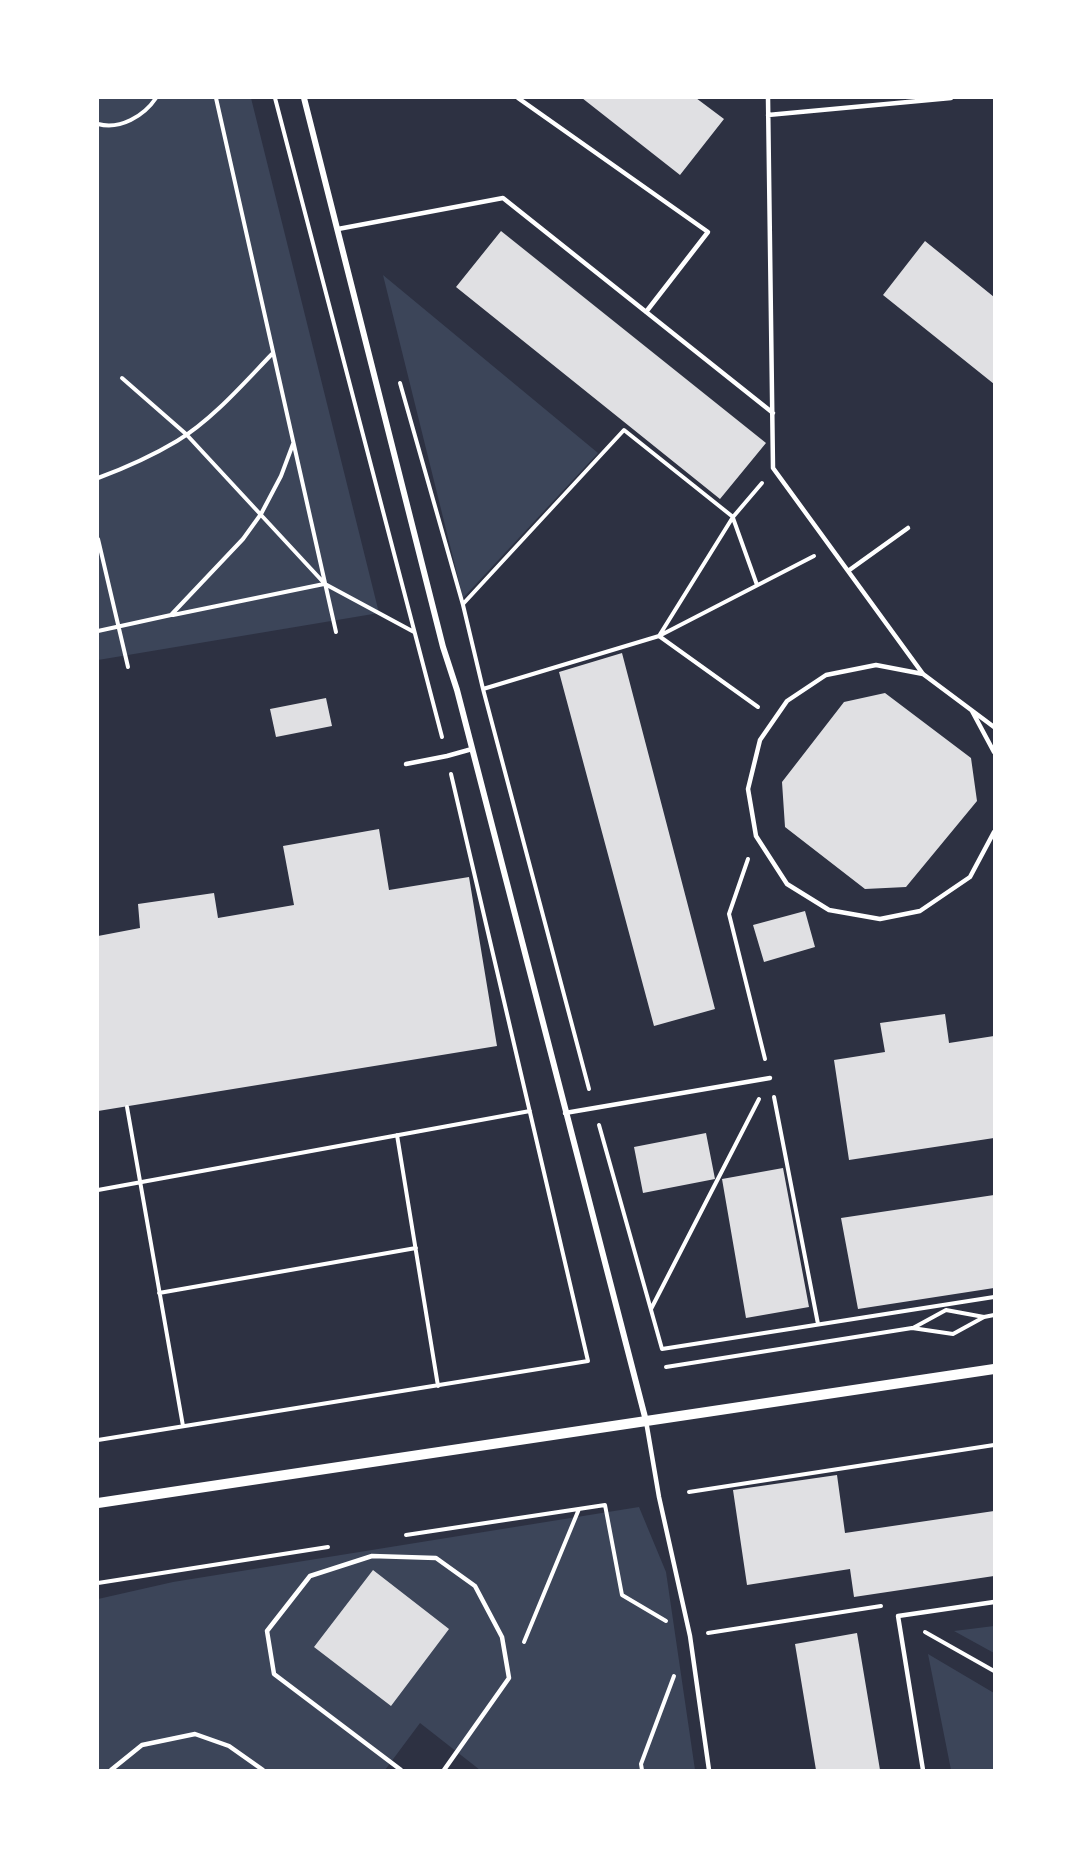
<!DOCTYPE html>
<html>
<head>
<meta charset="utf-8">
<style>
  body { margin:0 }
  #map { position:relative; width:1092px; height:1868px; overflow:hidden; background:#2d3142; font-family:"Fira Sans Condensed",sans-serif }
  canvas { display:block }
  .frame { position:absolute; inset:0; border:99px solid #fff; pointer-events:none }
</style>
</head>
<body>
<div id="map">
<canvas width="1092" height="1868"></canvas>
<div class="frame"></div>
</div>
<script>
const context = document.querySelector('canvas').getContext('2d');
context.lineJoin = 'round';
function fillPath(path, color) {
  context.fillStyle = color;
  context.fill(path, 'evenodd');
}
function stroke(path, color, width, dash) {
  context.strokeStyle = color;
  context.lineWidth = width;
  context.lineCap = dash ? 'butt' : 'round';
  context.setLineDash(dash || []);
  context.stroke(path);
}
fillPath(new Path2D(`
  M 98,98 L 251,98 L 379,613 L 98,660 Z
  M 383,275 L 598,453 L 463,598 Z
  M 639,1507 L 666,1572 L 695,1770 L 480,1770 L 420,1723 L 385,1770 L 98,1770 L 98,1599 L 173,1582 Z
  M 994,1626 L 994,1653 L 954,1631 Z
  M 928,1654 L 994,1693 L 994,1770 L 951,1770 Z`), '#3c4559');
fillPath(new Path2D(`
  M 582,98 L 696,98 L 724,119 L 680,175 Z
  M 501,231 L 766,443 L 720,499 L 456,287 Z
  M 925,241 L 994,297 L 994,384 L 883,295 Z
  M 622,653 L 715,1009 L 654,1026 L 559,672 Z
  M 885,693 L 971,758 L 977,801 L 906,887 L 865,889 L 785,827 L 782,782 L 844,702 Z
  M 326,698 L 332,726 L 276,737 L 270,709 Z
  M 379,829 L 389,890 L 469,877 L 497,1046 L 98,1111 L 98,936 L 140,928 L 138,904 L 214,893 L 218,918 L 294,905 L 283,846 Z
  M 805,911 L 815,947 L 764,962 L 753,925 Z
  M 945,1014 L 949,1043 L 994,1036 L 994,1138 L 849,1160 L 834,1060 L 885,1052 L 880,1023 Z
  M 706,1133 L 715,1179 L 643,1193 L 634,1147 Z
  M 783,1168 L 809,1307 L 746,1318 L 722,1179 Z
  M 994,1195 L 994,1288 L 858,1309 L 841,1218 Z
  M 837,1475 L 845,1533 L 994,1511 L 994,1576 L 854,1597 L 850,1569 L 747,1585 L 733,1490 Z
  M 373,1570 L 449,1629 L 391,1706 L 314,1647 Z
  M 857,1633 L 880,1770 L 816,1770 L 795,1644 Z`), '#e0e0e3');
stroke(new Path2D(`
  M 216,98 L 336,632
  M 275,98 L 442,737
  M 98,124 C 120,130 144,116 156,98
  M 122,378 L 186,434 L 325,584 L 414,632
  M 400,383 L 463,605 L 483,689 L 659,636 L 814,556
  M 98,478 C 125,468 152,456 177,441 C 212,420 244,383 272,354
  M 733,518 L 757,585
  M 98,539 L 128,667
  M 463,604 L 624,430 L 733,517 L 762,483
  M 173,615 L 324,584
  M 98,631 L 171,615 L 243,539 L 261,514 L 281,476 L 293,444
  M 659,636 L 758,707
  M 659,636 L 733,517
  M 483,689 L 589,1089
  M 748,859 L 729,914 L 765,1059
  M 774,1097 L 818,1324
  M 127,1107 L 183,1426
  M 599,1125 L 662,1349 L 994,1297
  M 397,1135 L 438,1386
  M 98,1190 L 530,1111
  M 159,1293 L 416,1248
  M 651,1309 L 759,1099
  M 913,1328 L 946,1310 L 984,1317
  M 666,1367 L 912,1328 L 953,1334 L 984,1317 L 994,1315
  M 98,1440 L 588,1361 L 451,774
  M 689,1492 L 994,1445
  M 406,1535 L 605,1505 L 622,1595 L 666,1621
  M 98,1583 L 328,1547
  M 925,1632 L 994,1671
  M 708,1633 L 881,1606
  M 524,1642 L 579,1509
  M 642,1770 L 641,1764 L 674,1676`), '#fff', 4);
stroke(new Path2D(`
  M 518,98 L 708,232 L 646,312
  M 768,98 L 773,468 L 923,674 L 994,727
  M 768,115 L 951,98
  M 338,229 L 503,198 L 773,413
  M 848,571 L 908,528
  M 923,674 L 876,665 L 826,675 L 787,701 L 760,740 L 748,789 L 756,836 L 787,884 L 829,910 L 880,919 L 920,911 L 970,877 L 994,832
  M 972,711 L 994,752
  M 406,764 L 447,756 L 472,749
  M 565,1113 L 770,1078
  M 646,1421 L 659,1497 L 690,1636 L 709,1770
  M 111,1770 L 142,1745 L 195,1734 L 229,1746 L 263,1770
  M 401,1770 L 274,1674 L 267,1631 L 310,1576 L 372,1556 L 436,1558 L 475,1586 L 502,1637 L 509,1678 L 444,1770
  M 923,1770 L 898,1616 L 994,1602`), '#fff', 4.5);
stroke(new Path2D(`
  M 304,98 L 443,647 L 457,690 L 646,1421`), '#fff', 6);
stroke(new Path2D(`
  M 98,1503 L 994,1369`), '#fff', 10);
</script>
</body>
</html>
